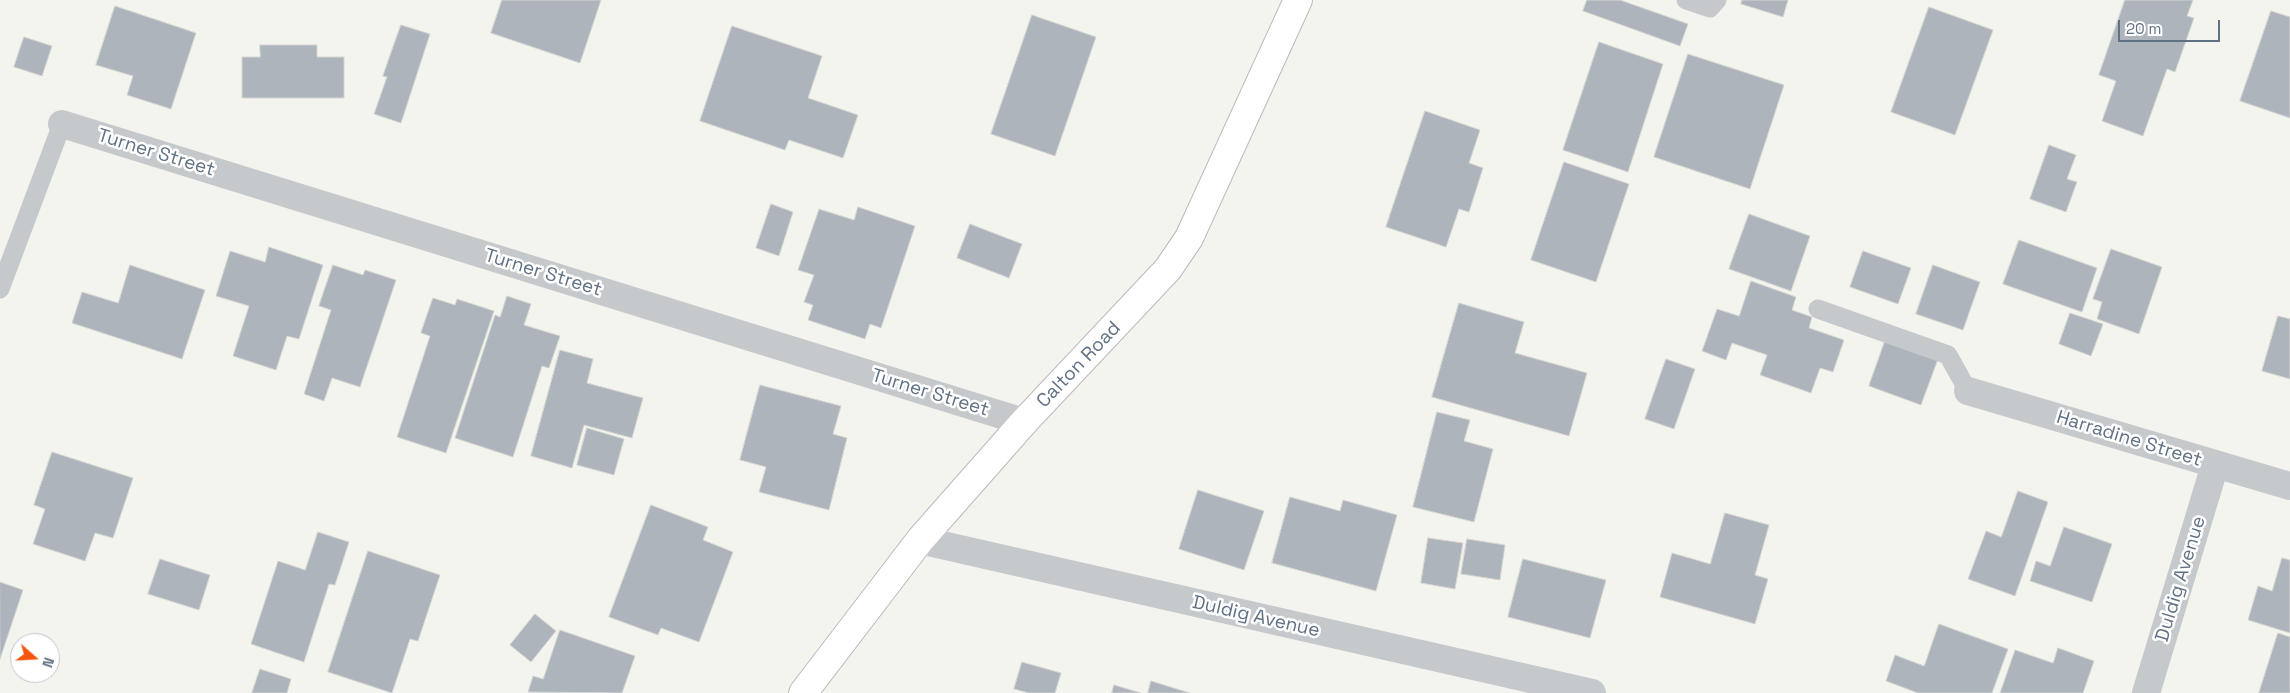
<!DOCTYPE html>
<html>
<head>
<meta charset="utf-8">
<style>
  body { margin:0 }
  #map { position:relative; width:2290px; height:693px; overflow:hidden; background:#f4f4ef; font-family:"Space Grotesk",sans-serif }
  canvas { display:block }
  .north { position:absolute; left:10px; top:633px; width:50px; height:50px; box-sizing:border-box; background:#fff; border:1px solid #bfc6ce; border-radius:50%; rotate:109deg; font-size:14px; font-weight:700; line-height:20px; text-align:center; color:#607184 }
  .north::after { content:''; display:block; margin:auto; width:18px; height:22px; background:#f5550f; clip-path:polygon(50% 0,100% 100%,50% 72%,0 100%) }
  .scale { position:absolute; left:2118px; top:20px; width:102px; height:22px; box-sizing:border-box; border:2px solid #607184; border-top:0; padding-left:6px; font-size:15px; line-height:18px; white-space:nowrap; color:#607184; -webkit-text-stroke:4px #fff; paint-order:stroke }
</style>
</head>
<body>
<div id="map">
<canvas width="2290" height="693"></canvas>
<div class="north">N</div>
<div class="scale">20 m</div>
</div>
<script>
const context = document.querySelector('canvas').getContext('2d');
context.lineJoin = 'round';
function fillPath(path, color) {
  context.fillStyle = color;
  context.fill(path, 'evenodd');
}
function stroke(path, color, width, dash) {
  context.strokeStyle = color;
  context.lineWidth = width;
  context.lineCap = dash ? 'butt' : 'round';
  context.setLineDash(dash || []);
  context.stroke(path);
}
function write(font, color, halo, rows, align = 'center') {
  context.font = font + ' "Space Grotesk",sans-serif';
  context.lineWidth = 5;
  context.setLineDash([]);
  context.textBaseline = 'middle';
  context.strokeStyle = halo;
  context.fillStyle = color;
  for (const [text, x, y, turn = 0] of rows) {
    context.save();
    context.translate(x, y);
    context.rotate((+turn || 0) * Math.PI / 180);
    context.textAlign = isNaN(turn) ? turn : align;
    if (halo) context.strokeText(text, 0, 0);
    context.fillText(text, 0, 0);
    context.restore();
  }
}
const building = new Path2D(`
  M 502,0 L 601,0 L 580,63 L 491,33 Z
  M 1587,0 L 1620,0 L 1688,24 L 1680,46 L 1583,11 Z
  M 1742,0 L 1788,0 L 1783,17 L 1741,4 Z
  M 2125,0 L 2193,0 L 2187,16 L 2194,18 L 2175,72 L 2167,69 L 2143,136 L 2102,121 L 2116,81 L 2099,75 Z
  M 115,6 L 196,33 L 171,109 L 127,95 L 133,76 L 96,65 Z
  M 1929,7 L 1993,30 L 1955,135 L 1891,112 Z
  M 2271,11 L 2290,17 L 2290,118 L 2240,101 Z
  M 1032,15 L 1096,37 L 1055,156 L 991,134 Z
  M 401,25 L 430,34 L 401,123 L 374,114 L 387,77 L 383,76 Z
  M 732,26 L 822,56 L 808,98 L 858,115 L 843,158 L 789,140 L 785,150 L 700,121 Z
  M 24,37 L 52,46 L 42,76 L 14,67 Z
  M 1599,42 L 1663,64 L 1628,172 L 1563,150 Z
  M 260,45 L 317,45 L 317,57 L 344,57 L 344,98 L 242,98 L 242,57 L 260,57 Z
  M 1688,54 L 1784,85 L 1750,189 L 1654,157 Z
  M 1425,111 L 1480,130 L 1469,163 L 1483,168 L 1469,212 L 1459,209 L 1446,247 L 1386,227 Z
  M 2049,145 L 2076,155 L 2067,179 L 2077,182 L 2066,212 L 2030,199 Z
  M 1564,162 L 1629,184 L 1596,282 L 1531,260 Z
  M 771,204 L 793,212 L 779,256 L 756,248 Z
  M 858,207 L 915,226 L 881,328 L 870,324 L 865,339 L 808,320 L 813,305 L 804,302 L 814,275 L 798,270 L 819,209 L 854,220 Z
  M 1749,214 L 1810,236 L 1791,291 L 1729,269 Z
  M 970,224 L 1022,244 L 1009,278 L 957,258 Z
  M 2019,240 L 2097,268 L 2082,312 L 2003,284 Z
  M 269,247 L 323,265 L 299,339 L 287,336 L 276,370 L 233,356 L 249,306 L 216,296 L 230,251 L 265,262 Z
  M 2111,249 L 2162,267 L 2139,334 L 2097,319 L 2102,302 L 2093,299 Z
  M 1863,251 L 1911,268 L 1898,304 L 1850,287 Z
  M 130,265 L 205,290 L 182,359 L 72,323 L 82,292 L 118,303 Z
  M 333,265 L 363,275 L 365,270 L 396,280 L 360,387 L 332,378 L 324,401 L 304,394 L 331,310 L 319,306 Z
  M 1933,265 L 1980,282 L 1963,330 L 1916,314 Z
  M 1751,281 L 1796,297 L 1792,310 L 1812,317 L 1809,328 L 1844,340 L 1833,372 L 1820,368 L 1811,393 L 1760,375 L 1767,355 L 1732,343 L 1726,360 L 1702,351 L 1717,309 L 1739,316 Z
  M 507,296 L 531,304 L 524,325 L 560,336 L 549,368 L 542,366 L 513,457 L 455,438 L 495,315 L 500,317 Z
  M 433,298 L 455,305 L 457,299 L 494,311 L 446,453 L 397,437 L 430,336 L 421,333 Z
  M 1459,303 L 1524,322 L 1515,353 L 1587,373 L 1569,436 L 1432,397 Z
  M 2070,313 L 2103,324 L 2091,356 L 2059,344 Z
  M 2278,316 L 2290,319 L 2290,379 L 2262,371 Z
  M 1885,341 L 1938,359 L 1921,405 L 1869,386 Z
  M 560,350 L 593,359 L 587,383 L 643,398 L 632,438 L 584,425 L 572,468 L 531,456 Z
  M 1666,359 L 1695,369 L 1674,429 L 1645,419 Z
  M 760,385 L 841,406 L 833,434 L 847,438 L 829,510 L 759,492 L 766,467 L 740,460 Z
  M 1437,412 L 1470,420 L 1464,441 L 1493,449 L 1474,522 L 1413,507 Z
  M 587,428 L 624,439 L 614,475 L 577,465 Z
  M 52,452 L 133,478 L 113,538 L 95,533 L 85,561 L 33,544 L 45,509 L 34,505 Z
  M 1198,490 L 1264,511 L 1244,570 L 1179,549 Z
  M 2018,491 L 2048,502 L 2015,596 L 1968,579 L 1986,531 L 2001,537 Z
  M 1290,497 L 1340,511 L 1343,500 L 1397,515 L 1376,591 L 1272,563 Z
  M 651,505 L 708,527 L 703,540 L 733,552 L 699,642 L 661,628 L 658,635 L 609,617 Z
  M 1725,513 L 1769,525 L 1755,575 L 1768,579 L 1755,624 L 1660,597 L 1672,553 L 1710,564 Z
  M 2064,527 L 2112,544 L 2092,602 L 2030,581 L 2036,561 L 2050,566 Z
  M 318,532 L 349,542 L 335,585 L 329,584 L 304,662 L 251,644 L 278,561 L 305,570 Z
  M 1428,538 L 1463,543 L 1455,589 L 1421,583 Z
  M 1467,539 L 1505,545 L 1500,580 L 1461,574 Z
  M 368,551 L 440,575 L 418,641 L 410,639 L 392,693 L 328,672 Z
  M 2282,558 L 2290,560 L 2290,633 L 2248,620 L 2258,586 L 2272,591 Z
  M 160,559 L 210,575 L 199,610 L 148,594 Z
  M 1523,559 L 1606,580 L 1590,638 L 1508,617 Z
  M 0,582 L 23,590 L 0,659 Z
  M 535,614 L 556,631 L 531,662 L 510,645 Z
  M 1939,624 L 2008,649 L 1992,693 L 1918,693 L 1886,681 L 1895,655 L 1924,666 Z
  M 560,630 L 635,656 L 622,693 L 528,692 L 533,676 L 543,679 Z
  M 2278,633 L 2290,637 L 2290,693 L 2259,693 Z
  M 2058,648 L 2094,661 L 2083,693 L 2000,693 L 2015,650 L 2053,663 Z
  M 1022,662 L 1061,673 L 1055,693 L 1029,693 L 1014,689 Z
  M 260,669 L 291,679 L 287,693 L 252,693 Z
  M 1151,681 L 1190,693 L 1148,693 Z
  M 1114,685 L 1141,693 L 1112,693 Z`);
fillPath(building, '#adb4bb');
stroke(building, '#d5d5d2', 1);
const secondary = new Path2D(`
  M 803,693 L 920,540 L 1024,422 L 1168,269 L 1189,238 L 1298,0`);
stroke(secondary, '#b7bcc1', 30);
stroke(new Path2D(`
  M 1686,0 L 1710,8 L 1717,0
  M 0,289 L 62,124
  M 1818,309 L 1948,355 L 1968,391`), '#c6c9cc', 19);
stroke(new Path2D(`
  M 62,124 L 1024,422
  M 1968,391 L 2290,486
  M 920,540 L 1592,693
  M 2146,693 L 2215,465`), '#c6c9cc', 28);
stroke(secondary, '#fff', 28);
write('19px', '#607184', '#fff', [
  ["Turner Street",156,153,17],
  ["Turner Street",543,273,17],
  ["Calton Road",1079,365,-46],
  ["Turner Street",930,393,17],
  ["Harradine Street",2129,439,17],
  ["Duldig Avenue",2181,579,-73],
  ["Duldig Avenue",1256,617,13]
]);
</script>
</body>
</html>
